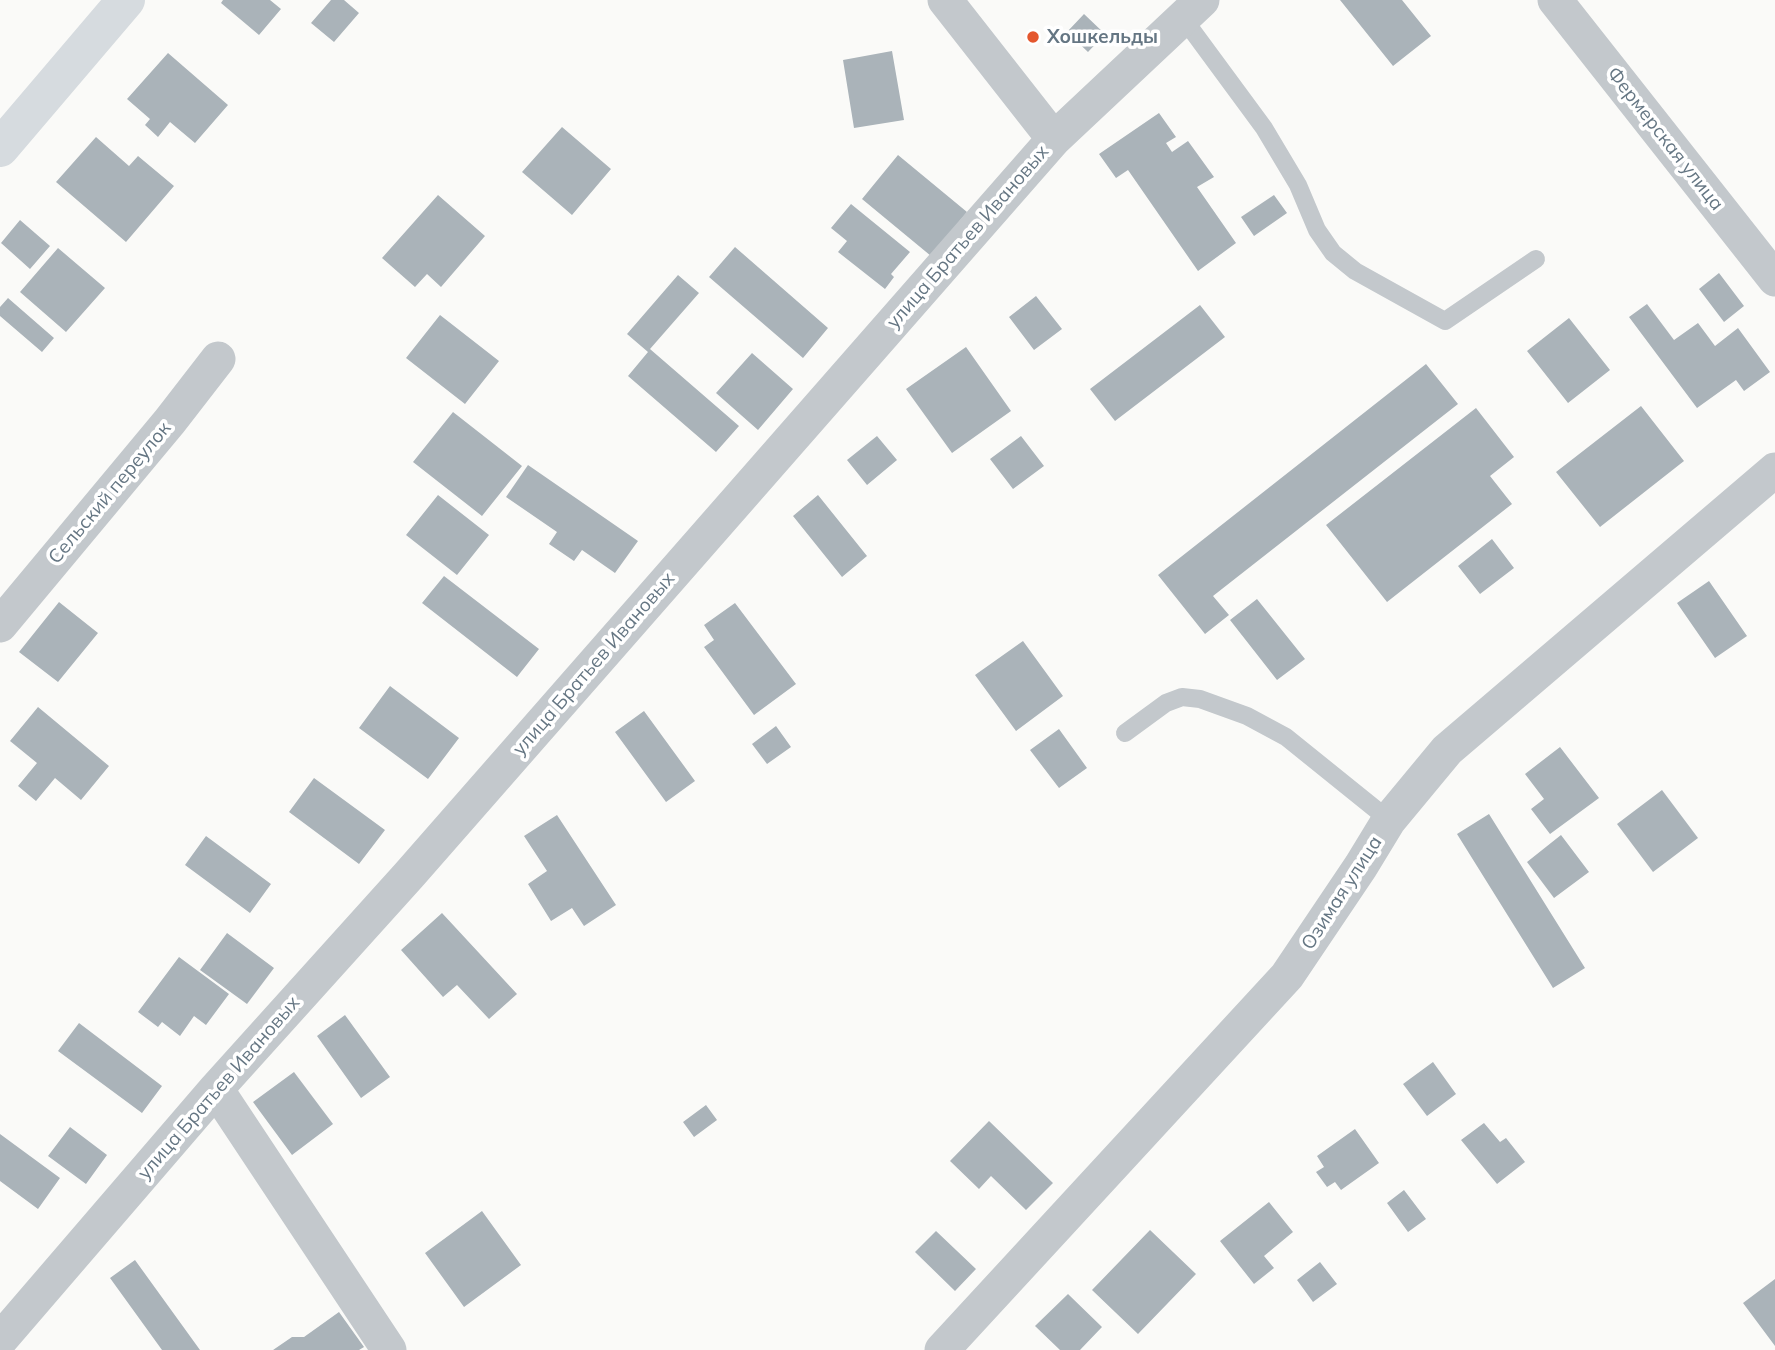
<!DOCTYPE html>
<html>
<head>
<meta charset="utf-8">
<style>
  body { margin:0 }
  canvas { display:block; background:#fafaf8 }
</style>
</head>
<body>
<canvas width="1775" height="1350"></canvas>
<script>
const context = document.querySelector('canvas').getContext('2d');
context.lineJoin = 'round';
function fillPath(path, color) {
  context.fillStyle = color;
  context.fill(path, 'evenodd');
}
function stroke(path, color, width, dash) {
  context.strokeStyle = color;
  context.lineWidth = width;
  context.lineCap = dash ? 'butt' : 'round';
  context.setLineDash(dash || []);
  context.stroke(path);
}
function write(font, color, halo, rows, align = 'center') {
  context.font = font + ' Mulish,sans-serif';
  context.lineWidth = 7;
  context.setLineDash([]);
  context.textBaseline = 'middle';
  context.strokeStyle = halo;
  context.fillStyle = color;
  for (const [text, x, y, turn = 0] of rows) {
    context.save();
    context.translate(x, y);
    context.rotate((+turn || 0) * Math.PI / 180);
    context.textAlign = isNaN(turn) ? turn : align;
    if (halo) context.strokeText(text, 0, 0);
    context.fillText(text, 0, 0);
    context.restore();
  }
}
fillPath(new Path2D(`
  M 223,0 L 270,0 L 281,9 L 259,35 L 221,3 Z
  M 331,0 L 344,0 L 359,13 L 334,42 L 311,23 Z
  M 1340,0 L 1402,0 L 1431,36 L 1393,66 Z
  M 1084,14 L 1105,34 L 1088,52 L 1067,32 Z
  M 892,51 L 904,120 L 854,128 L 843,60 Z
  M 168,53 L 228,105 L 195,143 L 170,122 L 158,137 L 145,125 L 150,119 L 127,99 Z
  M 1159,113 L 1176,137 L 1166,143 L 1172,152 L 1188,141 L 1214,177 L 1197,187 L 1236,243 L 1198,271 L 1128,170 L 1116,178 L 1099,154 Z
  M 562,127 L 611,169 L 572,215 L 522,172 Z
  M 96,137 L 129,166 L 138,156 L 174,186 L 126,242 L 56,182 Z
  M 898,155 L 967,212 L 931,256 L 862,199 Z
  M 438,195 L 485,236 L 441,287 L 427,274 L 415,287 L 382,258 Z
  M 1274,195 L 1287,213 L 1254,236 L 1241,217 Z
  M 851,204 L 910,252 L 891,274 L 894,277 L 885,289 L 838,252 L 847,241 L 831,228 Z
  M 20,220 L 50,246 L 30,269 L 1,243 Z
  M 735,247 L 828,328 L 803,358 L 709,277 Z
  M 58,248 L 105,288 L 66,332 L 20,292 Z
  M 1719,273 L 1744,306 L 1724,322 L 1699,289 Z
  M 678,275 L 699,293 L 650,349 L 739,426 L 716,452 L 628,376 L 648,352 L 627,334 Z
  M 1036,296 L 1062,329 L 1034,350 L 1009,317 Z
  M 8,298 L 54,338 L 42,352 L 0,316 L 0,307 Z
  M 1647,304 L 1674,340 L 1698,323 L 1715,346 L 1738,328 L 1770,372 L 1744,391 L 1736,380 L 1697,408 L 1629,317 Z
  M 1200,305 L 1225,337 L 1115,421 L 1090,389 Z
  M 440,315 L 499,361 L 465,404 L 406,358 Z
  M 1569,318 L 1610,370 L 1568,403 L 1527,351 Z
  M 966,347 L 1011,411 L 952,453 L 906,389 Z
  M 752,353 L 793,389 L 758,430 L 716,393 Z
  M 1426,364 L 1458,404 L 1213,596 L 1229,615 L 1205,634 L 1158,575 Z
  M 1641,406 L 1684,461 L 1600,527 L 1556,472 Z
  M 1476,408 L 1514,457 L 1490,476 L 1512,504 L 1387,602 L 1326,525 Z
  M 453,412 L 522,466 L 482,516 L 413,462 Z
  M 877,436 L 897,460 L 867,485 L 847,460 Z
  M 1021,436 L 1044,466 L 1013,489 L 990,459 Z
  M 528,465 L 638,541 L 615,573 L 582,550 L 574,561 L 549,544 L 557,532 L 506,497 Z
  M 438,495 L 489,535 L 457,575 L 406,535 Z
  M 818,495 L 867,556 L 842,577 L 793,516 Z
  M 1492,539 L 1514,568 L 1480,594 L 1458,566 Z
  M 444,576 L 539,649 L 517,677 L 422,603 Z
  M 1709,581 L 1747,636 L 1715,658 L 1677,603 Z
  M 1257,599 L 1305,659 L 1277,680 L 1230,620 Z
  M 59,602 L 98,633 L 58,682 L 19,652 Z
  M 735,603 L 796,684 L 754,715 L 704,647 L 714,640 L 704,625 Z
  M 1023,641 L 1063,696 L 1016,731 L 975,675 Z
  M 390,686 L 459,738 L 428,779 L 359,728 Z
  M 38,707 L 109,766 L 81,800 L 55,778 L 36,801 L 18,786 L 37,763 L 10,741 Z
  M 644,711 L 695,781 L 666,802 L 615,732 Z
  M 776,726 L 791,747 L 767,764 L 752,744 Z
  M 1059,729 L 1087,768 L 1059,788 L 1030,750 Z
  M 1560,747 L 1599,798 L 1550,834 L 1531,809 L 1544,799 L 1525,774 Z
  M 314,778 L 385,830 L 359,864 L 289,812 Z
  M 1662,790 L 1698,838 L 1653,872 L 1617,824 Z
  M 1489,814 L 1585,968 L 1553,988 L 1457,834 Z
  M 557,815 L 616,905 L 584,926 L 572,908 L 551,921 L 528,884 L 547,871 L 524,836 Z
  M 1561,835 L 1589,872 L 1554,898 L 1527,862 Z
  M 206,836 L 271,884 L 250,913 L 185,865 Z
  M 442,913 L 517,994 L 489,1019 L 457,985 L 443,997 L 401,950 Z
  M 227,933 L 274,968 L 247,1004 L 200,970 Z
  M 179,957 L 229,994 L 206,1025 L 194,1016 L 180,1036 L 162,1022 L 158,1027 L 138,1012 Z
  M 345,1015 L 390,1077 L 361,1098 L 317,1036 Z
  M 79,1023 L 162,1086 L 142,1113 L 58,1051 Z
  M 1433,1062 L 1456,1094 L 1427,1116 L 1403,1084 Z
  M 294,1072 L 333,1124 L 292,1155 L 253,1102 Z
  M 706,1105 L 717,1120 L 694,1137 L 683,1122 Z
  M 989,1121 L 1053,1183 L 1026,1210 L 991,1176 L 979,1189 L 950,1161 Z
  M 1484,1123 L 1500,1142 L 1506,1138 L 1525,1162 L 1497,1184 L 1461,1140 Z
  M 70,1127 L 107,1155 L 86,1184 L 48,1156 Z
  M 1355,1129 L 1379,1163 L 1341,1190 L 1335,1182 L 1327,1187 L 1316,1172 L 1324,1167 L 1317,1156 Z
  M 0,1134 L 60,1178 L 38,1209 L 0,1181 Z
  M 1404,1190 L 1426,1219 L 1408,1232 L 1387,1203 Z
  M 1269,1202 L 1293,1232 L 1264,1256 L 1274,1268 L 1254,1284 L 1220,1241 Z
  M 482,1211 L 521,1265 L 464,1307 L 425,1253 Z
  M 1150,1230 L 1196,1274 L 1138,1334 L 1092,1290 Z
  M 936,1231 L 976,1269 L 955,1291 L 915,1252 Z
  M 135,1260 L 200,1350 L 162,1350 L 110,1278 Z
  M 1320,1262 L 1337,1284 L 1313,1302 L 1297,1280 Z
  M 1775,1279 L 1775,1346 L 1743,1303 Z
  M 1068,1294 L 1102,1327 L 1080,1350 L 1060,1350 L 1035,1326 Z
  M 339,1312 L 364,1347 L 359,1350 L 273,1350 L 292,1337 L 304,1337 Z`), '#aab3b9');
stroke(new Path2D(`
  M 1183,18 L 1264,128 L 1298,185 L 1317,230 L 1333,253 L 1355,271 L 1445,321 L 1536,259
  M 1125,733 L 1166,703 L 1182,697 L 1200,699 L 1247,716 L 1286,737 L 1389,820`), '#c3c8cc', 18);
stroke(new Path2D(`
  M 945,0 L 1054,139
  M 1555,0 L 1775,279
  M 0,625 L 170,421 L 218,359
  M 216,1089 L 389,1350
  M 0,1340 L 216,1089 L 409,875 L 1054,139 L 1202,0
  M 942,1350 L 1287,976 L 1361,866 L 1389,820 L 1447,750 L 1775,470`), '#c3c8cc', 35);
stroke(new Path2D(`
  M 0,148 L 126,0`), '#d6dbdf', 38);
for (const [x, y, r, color] of [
  [1033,37,7,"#e4572e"]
]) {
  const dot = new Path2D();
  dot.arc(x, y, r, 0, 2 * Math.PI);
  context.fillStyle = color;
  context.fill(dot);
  stroke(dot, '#fff', 2.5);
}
write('bold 19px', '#657683', '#fff', [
  ["Хошкельды",1047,37]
], 'left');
write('19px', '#657683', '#fff', [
  ["Фермерская улица",1665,139,52],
  ["улица Братьев Ивановых",968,237,-49],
  ["Сельский переулок",110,493,-50],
  ["улица Братьев Ивановых",594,664,-49],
  ["Озимая улица",1342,893,-57],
  ["улица Братьев Ивановых",219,1088,-49]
]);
</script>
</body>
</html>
